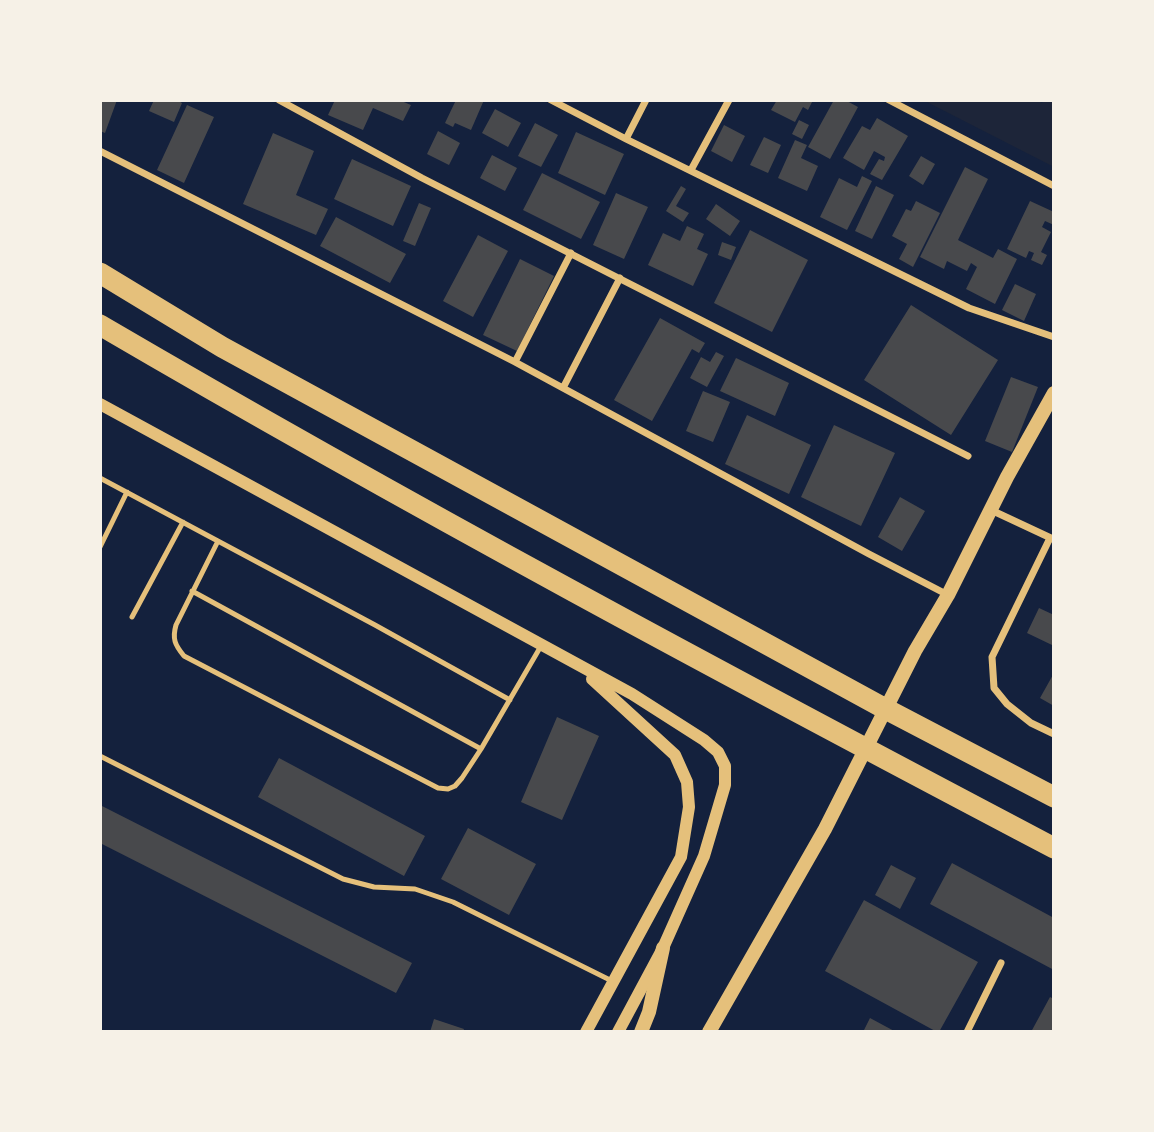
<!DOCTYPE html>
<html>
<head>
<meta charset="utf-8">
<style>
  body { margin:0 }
  #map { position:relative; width:1154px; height:1132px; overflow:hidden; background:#14213d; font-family:"Varela Round",sans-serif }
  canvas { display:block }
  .frame { position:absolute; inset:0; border:102px solid #f6f1e7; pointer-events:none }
</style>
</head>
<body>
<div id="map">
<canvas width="1154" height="1132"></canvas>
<div class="frame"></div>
</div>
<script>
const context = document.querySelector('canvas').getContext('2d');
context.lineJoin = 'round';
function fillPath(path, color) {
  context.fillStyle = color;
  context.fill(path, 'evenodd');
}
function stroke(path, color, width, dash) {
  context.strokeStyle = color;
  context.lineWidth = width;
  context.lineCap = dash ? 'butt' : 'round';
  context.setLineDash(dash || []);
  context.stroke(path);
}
fillPath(new Path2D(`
  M 923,100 L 1036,100 L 1042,103 L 1044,100 L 1054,100 L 1054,167 Z`), '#1d2539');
fillPath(new Path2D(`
  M 100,100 L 117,100 L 105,133 L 100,131 Z
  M 154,100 L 177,100 L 182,103 L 174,122 L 149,111 Z
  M 335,100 L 399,100 L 411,105 L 403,121 L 373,108 L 363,130 L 328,115 Z
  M 456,100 L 484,100 L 471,130 L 455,123 L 453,127 L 445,123 Z
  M 777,100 L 813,100 L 808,110 L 803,107 L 795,122 L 771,110 Z
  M 834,100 L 845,100 L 858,107 L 830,159 L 808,147 Z
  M 187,105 L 214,117 L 184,183 L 157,170 Z
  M 495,109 L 521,123 L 508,147 L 482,133 Z
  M 877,118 L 908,136 L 882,180 L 870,174 L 879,159 L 884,161 L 885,157 L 874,151 L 864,170 L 843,158 L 862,126 L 870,130 Z
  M 799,120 L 809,125 L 802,139 L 792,134 Z
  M 535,123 L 558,135 L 541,167 L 518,156 Z
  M 724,125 L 745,136 L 732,162 L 711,151 Z
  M 438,131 L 460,143 L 449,165 L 427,154 Z
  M 576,132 L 624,154 L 605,195 L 558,173 Z
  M 273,133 L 314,151 L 296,195 L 328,209 L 316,235 L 243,204 Z
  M 764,137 L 781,145 L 768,173 L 750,165 Z
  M 795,140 L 807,145 L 801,158 L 818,166 L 807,191 L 778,178 Z
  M 492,155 L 517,168 L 505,191 L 480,178 Z
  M 921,156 L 935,164 L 923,185 L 909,176 Z
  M 352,159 L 411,186 L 393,226 L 334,199 Z
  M 965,167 L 988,179 L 958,240 L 993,258 L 998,249 L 1017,259 L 995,304 L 966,289 L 977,267 L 971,263 L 967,271 L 947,261 L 944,269 L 920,257 Z
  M 542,173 L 600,202 L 581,239 L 523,210 Z
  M 862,176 L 872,181 L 847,230 L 820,217 L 839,178 L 857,187 Z
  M 681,186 L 686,189 L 676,206 L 689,213 L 683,222 L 666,211 Z
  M 876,186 L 894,195 L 872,239 L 855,231 Z
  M 616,193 L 648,207 L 624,259 L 593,245 Z
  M 916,201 L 940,213 L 913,267 L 899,259 L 907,244 L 892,236 L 906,209 L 911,211 Z
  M 1030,201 L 1054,212 L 1054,225 L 1045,221 L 1042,227 L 1051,232 L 1041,252 L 1047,255 L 1042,265 L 1031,260 L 1034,253 L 1029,251 L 1026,258 L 1007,249 Z
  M 419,203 L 431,208 L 415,246 L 403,241 Z
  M 716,204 L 740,221 L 730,236 L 706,219 Z
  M 336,217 L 406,254 L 390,283 L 320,246 Z
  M 687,226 L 704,234 L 697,249 L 708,254 L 693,286 L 648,265 L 663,233 L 680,241 Z
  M 750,230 L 808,260 L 772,332 L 714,303 Z
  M 478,235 L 508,251 L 473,317 L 443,301 Z
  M 722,242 L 736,247 L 731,260 L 718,255 Z
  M 520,259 L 554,276 L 517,351 L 483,335 Z
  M 1015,284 L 1036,294 L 1024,321 L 1002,310 Z
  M 911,305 L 998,360 L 951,435 L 864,380 Z
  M 660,318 L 705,343 L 699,353 L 692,349 L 652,421 L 614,400 Z
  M 716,352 L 724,356 L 707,387 L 690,378 L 701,357 L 710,362 Z
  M 736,358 L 789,383 L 775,416 L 720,391 Z
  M 1011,377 L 1038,387 L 1012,452 L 985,441 Z
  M 703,391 L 730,402 L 713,442 L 686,431 Z
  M 747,415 L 811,445 L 789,494 L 725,464 Z
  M 834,425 L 895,453 L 861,526 L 801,497 Z
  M 900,497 L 925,511 L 902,551 L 878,537 Z
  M 1039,608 L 1054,615 L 1054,641 L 1052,645 L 1027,633 Z
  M 1054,673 L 1054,706 L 1040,698 Z
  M 557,717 L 599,736 L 562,820 L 521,802 Z
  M 279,758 L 425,836 L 404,876 L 258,797 Z
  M 100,805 L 412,963 L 396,993 L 100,843 Z
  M 468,828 L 536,864 L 509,915 L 441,879 Z
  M 952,863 L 1054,918 L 1054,970 L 930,904 Z
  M 891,865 L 916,878 L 900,909 L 875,895 Z
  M 864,900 L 978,962 L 939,1032 L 937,1032 L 825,971 Z
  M 1050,997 L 1054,999 L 1054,1032 L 1031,1032 Z
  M 870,1018 L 896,1032 L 863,1032 Z
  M 434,1019 L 464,1029 L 463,1032 L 430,1032 Z`), '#48494c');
stroke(new Path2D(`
  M 100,478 L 375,625 L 510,700
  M 218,541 L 176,625 C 172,639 175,645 184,656 L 438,788 L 448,789 L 455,786 L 462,778 L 481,749 L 541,646
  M 100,547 L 127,492
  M 192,591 L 481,749
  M 132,617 L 183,522
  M 100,756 L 343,879 L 374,887 L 415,889 L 453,902 L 612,981`), '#e5c07b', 5);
stroke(new Path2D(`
  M 279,100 L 422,178 L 968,456
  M 551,100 L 626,139 L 969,308 L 1054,337
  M 889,100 L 1054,186
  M 626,139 L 646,100
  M 100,151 L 515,362 L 869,554 L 948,595
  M 691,170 L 729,100
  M 515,362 L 571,253
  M 563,388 L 620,278
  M 991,510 L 1053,539
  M 1050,538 L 992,657 L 994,688 L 1007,704 L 1031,723 L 1054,734
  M 967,1032 L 1001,963`), '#e5c07b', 7);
stroke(new Path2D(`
  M 100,404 L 632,694 L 704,740 L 718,752 L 725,766 L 725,785 L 704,856 L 663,948 L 618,1032
  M 586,1032 L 681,857 L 689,807 L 687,782 L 675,755 L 592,679`), '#e5c07b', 12);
stroke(new Path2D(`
  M 641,1032 L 649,1012 L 663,948
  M 709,1032 L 825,829 L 915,651 L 948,595 L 1007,477 L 1054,393`), '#e5c07b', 14);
stroke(new Path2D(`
  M 100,273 L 222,347 L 880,706 L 1054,797
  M 100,325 C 413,508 733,679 1054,848`), '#e5c07b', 21);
</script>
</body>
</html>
